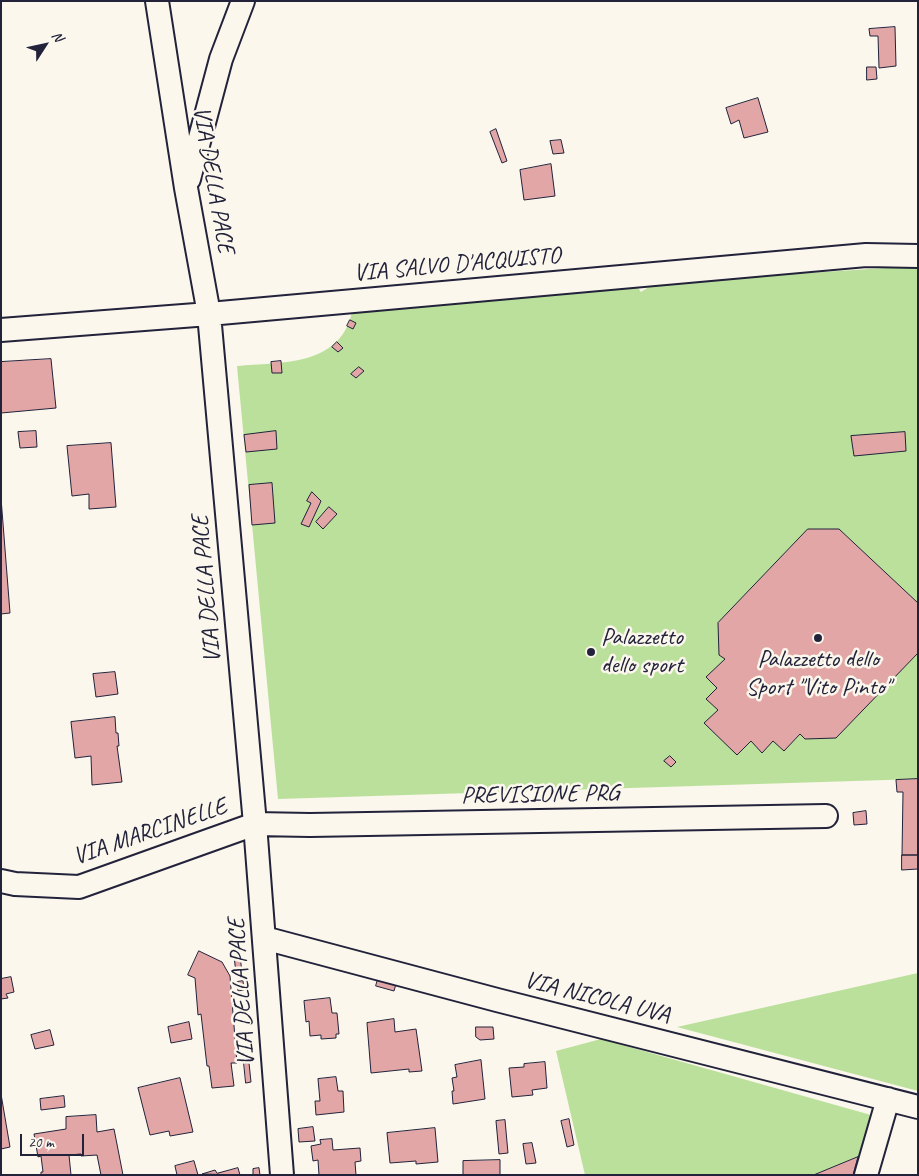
<!DOCTYPE html>
<html>
<head>
<meta charset="utf-8">
<style>
  body { margin:0 }
  #map { position:relative; width:919px; height:1176px; overflow:hidden; background:#fbf7ec; font-family:Caveat,sans-serif }
  canvas { display:block }
  .frame { position:absolute; inset:0; border:2px solid #22223b; pointer-events:none }
  .north { position:absolute; left:20px; top:20px; width:50px; height:50px; -webkit-text-stroke:4px #fbf7ec; paint-order:stroke; rotate:55deg; font-size:14px; font-weight:700; line-height:20px; text-align:center; color:#22223b }
  .north::after { content:''; display:block; margin:auto; width:18px; height:22px; background:#22223b; clip-path:polygon(50% 0,100% 100%,50% 72%,0 100%) }
  .scale { position:absolute; left:20px; top:1134px; width:64px; height:22px; box-sizing:border-box; border:2px solid #22223b; border-top:0; padding-left:6px; font-size:15px; line-height:18px; white-space:nowrap; color:#22223b; -webkit-text-stroke:4px #fbf7ec; paint-order:stroke }
</style>
</head>
<body>
<div id="map">
<canvas width="919" height="1176"></canvas>
<div class="frame"></div>
<div class="north">N</div>
<div class="scale">20 m</div>
</div>
<script>
const context = document.querySelector('canvas').getContext('2d');
context.lineJoin = 'round';
function fillPath(path, color) {
  context.fillStyle = color;
  context.fill(path, 'evenodd');
}
function stroke(path, color, width, dash) {
  context.strokeStyle = color;
  context.lineWidth = width;
  context.lineCap = dash ? 'butt' : 'round';
  context.setLineDash(dash || []);
  context.stroke(path);
}
function write(font, color, halo, rows, align = 'center') {
  context.font = font + ' Caveat,sans-serif';
  context.lineWidth = 5;
  context.setLineDash([]);
  context.textBaseline = 'middle';
  context.strokeStyle = halo;
  context.fillStyle = color;
  for (const [text, x, y, turn = 0] of rows) {
    context.save();
    context.translate(x, y);
    context.rotate((+turn || 0) * Math.PI / 180);
    context.textAlign = isNaN(turn) ? turn : align;
    if (halo) context.strokeText(text, 0, 0);
    context.fillText(text, 0, 0);
    context.restore();
  }
}
fillPath(new Path2D(`
  M 900,267 L 918,269 L 918,779 L 278,799 L 237,366 C 280,362 340,367 352,312 L 636,285 L 641,292 L 655,283 Z
  M 918,973 L 918,1091 L 677,1027 Z
  M 601,1039 L 871,1115 L 858,1157 L 814,1175 L 585,1175 L 556,1051 Z`), '#bae09c');
const building = new Path2D(`
  M 895,27 L 896,66 L 879,68 L 878,36 L 870,36 L 869,29 Z
  M 867,67 L 876,67 L 877,79 L 867,80 Z
  M 758,98 L 768,132 L 744,138 L 739,120 L 731,124 L 726,108 Z
  M 496,129 L 507,161 L 502,163 L 490,132 Z
  M 561,140 L 564,153 L 553,154 L 550,141 Z
  M 551,164 L 555,196 L 524,200 L 520,170 Z
  M 350,320 L 356,323 L 353,329 L 347,326 Z
  M 337,342 L 343,348 L 338,352 L 332,347 Z
  M 51,359 L 56,408 L 1,413 L 1,362 Z
  M 281,361 L 282,373 L 272,373 L 271,362 Z
  M 359,367 L 364,371 L 356,378 L 351,374 Z
  M 36,431 L 37,447 L 20,448 L 18,432 Z
  M 276,431 L 277,449 L 246,452 L 244,435 Z
  M 905,432 L 906,451 L 854,456 L 851,436 Z
  M 111,443 L 116,507 L 89,509 L 89,494 L 72,496 L 67,446 Z
  M 272,483 L 275,523 L 252,525 L 249,485 Z
  M 312,492 L 321,501 L 309,527 L 301,524 L 311,503 L 307,501 Z
  M 1,498 L 10,613 L 1,614 Z
  M 329,507 L 337,514 L 323,529 L 316,522 Z
  M 808,529 L 839,529 L 918,603 L 918,653 L 836,738 L 805,739 L 800,734 L 784,751 L 773,741 L 762,753 L 751,741 L 737,755 L 704,723 L 718,710 L 706,699 L 717,688 L 706,677 L 725,659 L 719,655 L 718,623 Z
  M 115,672 L 118,694 L 96,697 L 93,674 Z
  M 115,717 L 116,733 L 118,733 L 119,746 L 117,746 L 122,782 L 92,785 L 91,756 L 75,758 L 71,722 Z
  M 670,756 L 676,762 L 671,767 L 664,761 Z
  M 918,779 L 918,855 L 902,855 L 903,792 L 897,792 L 896,780 Z
  M 866,811 L 867,824 L 854,825 L 853,813 Z
  M 902,855 L 918,855 L 918,869 L 902,870 Z
  M 199,951 L 222,962 L 230,976 L 237,1063 L 231,1063 L 234,1086 L 212,1088 L 209,1066 L 207,1066 L 201,1014 L 198,1015 L 195,978 L 188,975 Z
  M 240,956 L 242,972 L 236,972 L 234,957 Z
  M 11,977 L 14,992 L 6,994 L 8,998 L 1,999 L 1,979 Z
  M 378,979 L 396,984 L 394,991 L 376,986 Z
  M 243,981 L 244,990 L 238,991 L 237,982 Z
  M 330,998 L 332,1013 L 337,1013 L 339,1034 L 336,1034 L 336,1038 L 321,1039 L 321,1035 L 310,1036 L 309,1021 L 306,1022 L 304,1001 Z
  M 394,1019 L 395,1032 L 416,1029 L 422,1071 L 409,1072 L 409,1069 L 371,1073 L 367,1023 Z
  M 189,1022 L 192,1039 L 171,1043 L 168,1027 Z
  M 476,1027 L 493,1027 L 494,1039 L 480,1040 L 476,1037 Z
  M 50,1030 L 54,1045 L 35,1049 L 31,1035 Z
  M 481,1060 L 485,1099 L 453,1104 L 452,1091 L 454,1091 L 452,1078 L 457,1077 L 455,1065 Z
  M 545,1062 L 547,1088 L 532,1090 L 533,1095 L 512,1097 L 509,1068 L 524,1067 L 524,1064 Z
  M 244,1063 L 249,1063 L 251,1082 L 246,1083 Z
  M 336,1077 L 338,1091 L 343,1091 L 344,1112 L 316,1115 L 315,1101 L 320,1101 L 318,1079 Z
  M 180,1078 L 193,1132 L 170,1136 L 169,1131 L 150,1135 L 138,1088 Z
  M 1,1094 L 10,1147 L 1,1149 Z
  M 64,1096 L 65,1107 L 41,1110 L 40,1099 Z
  M 96,1115 L 97,1132 L 114,1129 L 123,1175 L 101,1175 L 97,1155 L 81,1156 L 81,1154 L 69,1155 L 71,1175 L 41,1175 L 41,1172 L 43,1172 L 41,1156 L 38,1157 L 34,1134 L 66,1129 L 66,1117 Z
  M 569,1119 L 574,1145 L 567,1147 L 561,1121 Z
  M 505,1120 L 508,1153 L 499,1154 L 496,1121 Z
  M 313,1127 L 315,1141 L 299,1142 L 298,1129 Z
  M 435,1128 L 438,1162 L 416,1164 L 416,1161 L 390,1163 L 387,1133 Z
  M 332,1139 L 333,1150 L 360,1148 L 361,1161 L 355,1162 L 356,1175 L 319,1175 L 318,1160 L 313,1161 L 311,1146 L 321,1144 L 320,1140 Z
  M 532,1143 L 536,1163 L 526,1164 L 523,1144 Z
  M 858,1157 L 853,1175 L 814,1175 Z
  M 500,1160 L 500,1175 L 463,1175 L 463,1161 Z
  M 194,1161 L 198,1175 L 177,1175 L 175,1166 Z
  M 238,1168 L 240,1175 L 202,1174 L 215,1170 L 217,1173 Z
  M 259,1168 L 260,1175 L 253,1175 L 253,1169 Z`);
fillPath(building, '#e1a6a5');
stroke(building, '#22223b', 1);
const minor = new Path2D(`
  M 157,1 L 186,188 L 209,314 L 255,824 L 282,1175
  M 189,179 L 221,59 L 243,1
  M 1,330 L 209,314 L 866,255 L 918,256
  M 1,881 L 15,884 L 79,887 L 255,824 L 310,825 L 826,816
  M 264,938 L 497,1000 L 918,1107
  M 866,1175 L 888,1099`);
stroke(minor, '#22223b', 26);
stroke(minor, '#fbf7ec', 22);
for (const [x, y, r, color] of [
  [818,638,5,"#22223b"],
  [591,652,5,"#22223b"]
]) {
  const dot = new Path2D();
  dot.arc(x, y, r, 0, 2 * Math.PI);
  context.fillStyle = color;
  context.fill(dot);
  stroke(dot, '#fbf7ec', 2);
}
write('24px', '#22223b', '#fbf7ec', [
  ["VIA DELLA PACE",213,180,80],
  ["VIA SALVO D'ACQUISTO",457,265,-5],
  ["VIA DELLA PACE",207,589,-95],
  ["PREVISIONE PRG",540,795,-1],
  ["VIA MARCINELLE",150,832,-19],
  ["VIA DELLA PACE",242,992,-94],
  ["VIA NICOLA UVA",597,998,14]
]);
write('24px', '#22223b', '#fbf7ec', [
  ["Palazzetto",601,638],
  ["dello sport",601,666],
  ["Palazzetto dello",818,660,"center"],
  ["Sport \"Vito Pinto\"",818,688,"center"]
], 'left');
</script>
</body>
</html>
